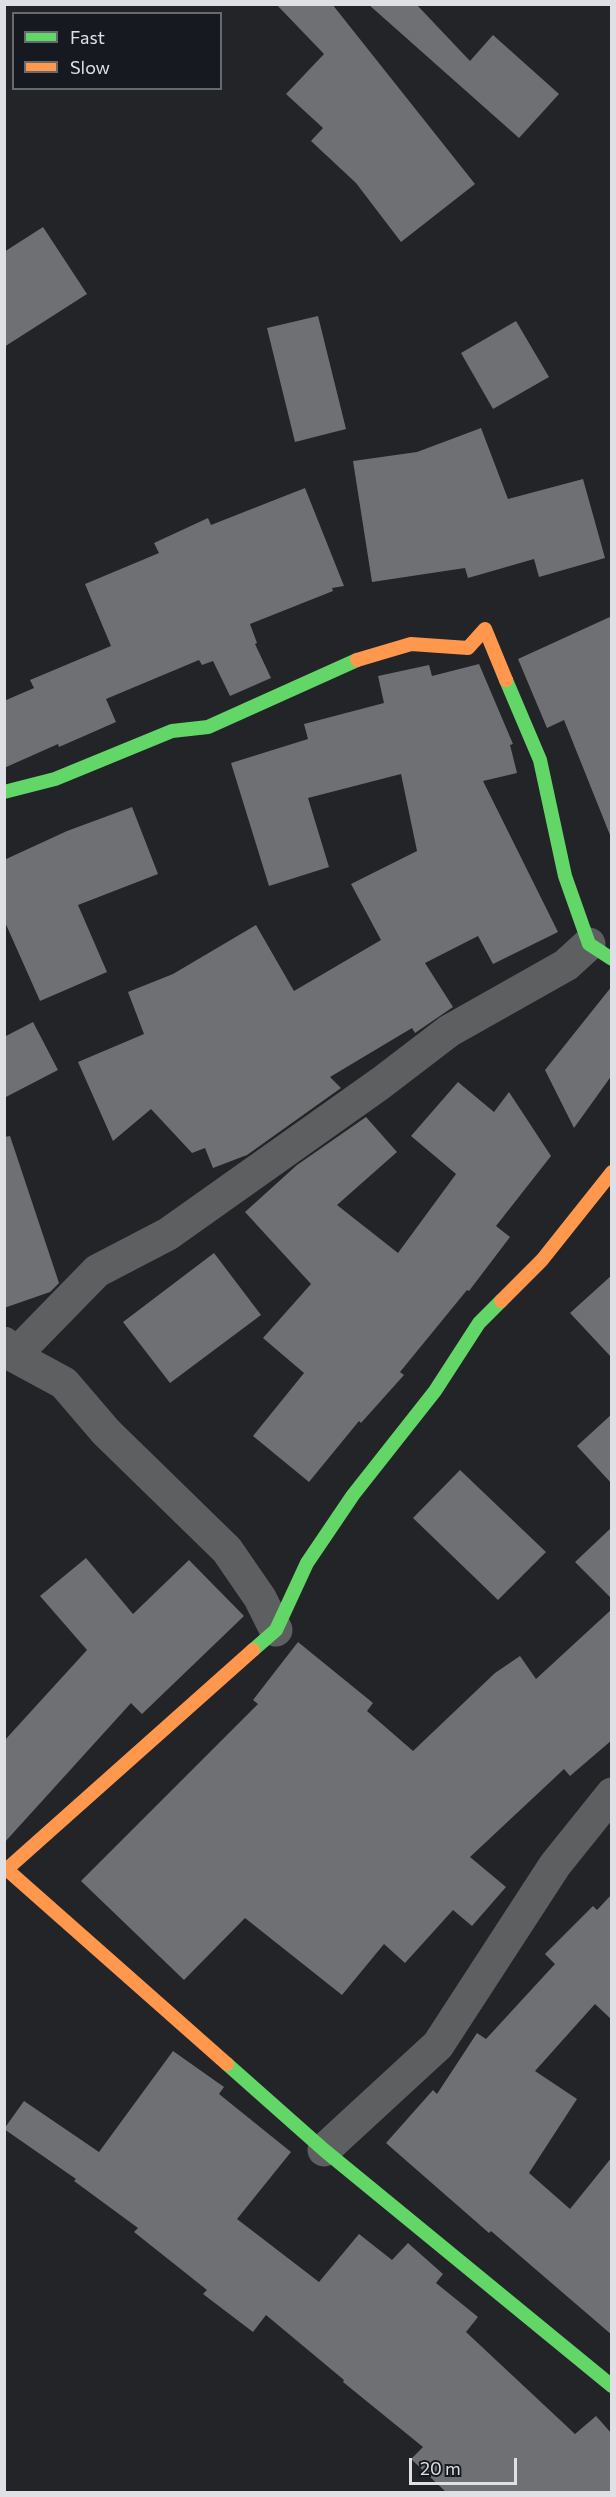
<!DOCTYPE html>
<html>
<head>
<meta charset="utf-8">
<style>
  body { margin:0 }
  #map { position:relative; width:616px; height:2497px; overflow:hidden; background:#222428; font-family:Commissioner,sans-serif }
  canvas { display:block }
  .frame { position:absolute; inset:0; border:6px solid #dee0e5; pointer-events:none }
  .legend { position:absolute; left:12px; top:12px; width:210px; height:78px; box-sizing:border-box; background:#161a20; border:2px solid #66696f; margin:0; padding:8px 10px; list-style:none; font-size:18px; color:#dee0e5 }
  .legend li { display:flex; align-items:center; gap:12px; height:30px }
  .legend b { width:30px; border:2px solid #66696f }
  .scale { position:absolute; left:409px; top:2458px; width:108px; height:27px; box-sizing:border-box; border:3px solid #dee0e5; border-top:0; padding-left:8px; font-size:18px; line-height:21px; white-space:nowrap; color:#dee0e5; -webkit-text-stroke:4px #161a20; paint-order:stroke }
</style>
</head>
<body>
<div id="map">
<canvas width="616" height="2497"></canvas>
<div class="frame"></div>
<ul class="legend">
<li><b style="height:8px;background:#63d668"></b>Fast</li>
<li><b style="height:8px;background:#ff974d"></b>Slow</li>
</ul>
<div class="scale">20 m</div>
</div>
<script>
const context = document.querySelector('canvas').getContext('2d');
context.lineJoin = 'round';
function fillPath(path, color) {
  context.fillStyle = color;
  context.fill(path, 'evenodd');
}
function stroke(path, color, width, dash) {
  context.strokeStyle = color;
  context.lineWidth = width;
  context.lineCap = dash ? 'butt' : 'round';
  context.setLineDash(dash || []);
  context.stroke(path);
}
fillPath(new Path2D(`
  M 276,4 L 332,4 L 475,184 L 401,242 L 356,183 L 311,141 L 323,128 L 286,94 L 324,54 Z
  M 368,4 L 416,4 L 470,61 L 493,35 L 559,94 L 519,138 Z
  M 43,227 L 87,294 L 4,347 L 4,252 Z
  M 318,316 L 346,429 L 295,442 L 267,328 Z
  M 516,321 L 549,377 L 493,409 L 461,353 Z
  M 481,428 L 508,499 L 583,479 L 605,558 L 539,577 L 534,559 L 468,578 L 465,568 L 372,582 L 353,461 L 417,452 Z
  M 305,488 L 344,586 L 332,588 L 333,591 L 250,624 L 257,643 L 255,644 L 271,678 L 230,696 L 213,661 L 202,665 L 199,660 L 106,699 L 116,722 L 59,747 L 58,744 L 4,768 L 4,701 L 34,688 L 30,680 L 111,646 L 85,584 L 159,553 L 154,543 L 208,518 L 211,525 Z
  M 612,616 L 612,834 L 610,835 L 564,720 L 547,728 L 518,659 Z
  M 479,664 L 513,744 L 510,745 L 517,773 L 483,781 L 558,932 L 493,964 L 478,936 L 425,963 L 453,1007 L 415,1033 L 412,1028 L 330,1077 L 341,1088 L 247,1155 L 213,1168 L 205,1148 L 192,1153 L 151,1109 L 113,1141 L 78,1062 L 144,1034 L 128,992 L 173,974 L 256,925 L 294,991 L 381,940 L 351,884 L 417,851 L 401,774 L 308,798 L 329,867 L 269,886 L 231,763 L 308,739 L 304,724 L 384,703 L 378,676 L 429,665 L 432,676 Z
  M 132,807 L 158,874 L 78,905 L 107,972 L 40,1001 L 4,920 L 4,860 L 67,831 Z
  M 612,986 L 612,1075 L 574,1128 L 545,1070 Z
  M 33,1022 L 58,1070 L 4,1098 L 4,1037 Z
  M 458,1082 L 494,1112 L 509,1092 L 551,1156 L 496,1226 L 510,1237 L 469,1291 L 467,1290 L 400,1372 L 404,1375 L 361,1423 L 359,1421 L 309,1482 L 253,1436 L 304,1373 L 263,1338 L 311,1284 L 245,1212 L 297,1165 L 366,1117 L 397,1152 L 337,1205 L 398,1253 L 456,1174 L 411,1136 Z
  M 10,1136 L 59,1283 L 50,1292 L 4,1308 L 4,1137 Z
  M 214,1253 L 261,1315 L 170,1383 L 123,1322 Z
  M 612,1275 L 612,1358 L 570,1313 Z
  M 612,1414 L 612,1484 L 577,1446 Z
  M 460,1470 L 546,1552 L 498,1600 L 413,1518 Z
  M 612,1527 L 612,1599 L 575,1562 Z
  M 86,1558 L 133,1614 L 189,1560 L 244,1616 L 142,1714 L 131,1703 L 4,1843 L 4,1741 L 87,1650 L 40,1596 Z
  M 612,1609 L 612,1740 L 570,1776 L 564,1769 L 470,1857 L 506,1887 L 472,1926 L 453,1910 L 405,1963 L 384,1944 L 342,1995 L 245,1918 L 184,1980 L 81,1881 L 258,1704 L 253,1700 L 298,1642 L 373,1703 L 367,1711 L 413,1751 L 495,1673 L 520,1656 L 536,1679 Z
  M 612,1894 L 612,2020 L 595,2004 L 535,2071 L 577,2099 L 529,2173 L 570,2209 L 612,2157 L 612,2335 L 491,2231 L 489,2233 L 386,2143 L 433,2090 L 437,2094 L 477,2033 L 486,2039 L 555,1964 L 545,1954 L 593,1906 L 597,1910 Z
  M 173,2051 L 224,2087 L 219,2094 L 291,2152 L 237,2219 L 319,2282 L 359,2234 L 392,2260 L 408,2243 L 443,2274 L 436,2283 L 478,2317 L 466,2332 L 575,2434 L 596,2416 L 612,2434 L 612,2493 L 447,2493 L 411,2459 L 423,2447 L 343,2382 L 344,2380 L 266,2315 L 253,2332 L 203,2294 L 207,2290 L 134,2232 L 138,2228 L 74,2181 L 76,2179 L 4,2129 L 24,2101 L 99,2152 Z`), '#6e7073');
stroke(new Path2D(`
  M 4,1343 L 14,1356 L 64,1383 L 106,1432 L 227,1550 L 260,1598 L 276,1630
  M 14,1356 L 97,1271 L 168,1234 L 381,1083 L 449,1031 L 566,965 L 589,944
  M 324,2150 L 438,2045 L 555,1865 L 612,1794`), '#5e5f60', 33);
stroke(new Path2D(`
  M 506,680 L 540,760 L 565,876 L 589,944 L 612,959
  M 4,792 L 55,779 L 172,731 L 208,727 L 357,660
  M 253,1650 L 276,1630 L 307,1563 L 353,1495 L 435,1391 L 479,1323 L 501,1301
  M 227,2064 L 324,2150 L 612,2386`), '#63d668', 14);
stroke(new Path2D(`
  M 357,660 L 411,644 L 468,648 L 485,629 L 506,680
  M 501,1301 L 542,1260 L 612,1172
  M 4,1867 L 227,2064
  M 7,1869 L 253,1650`), '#ff974d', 14);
</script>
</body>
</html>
